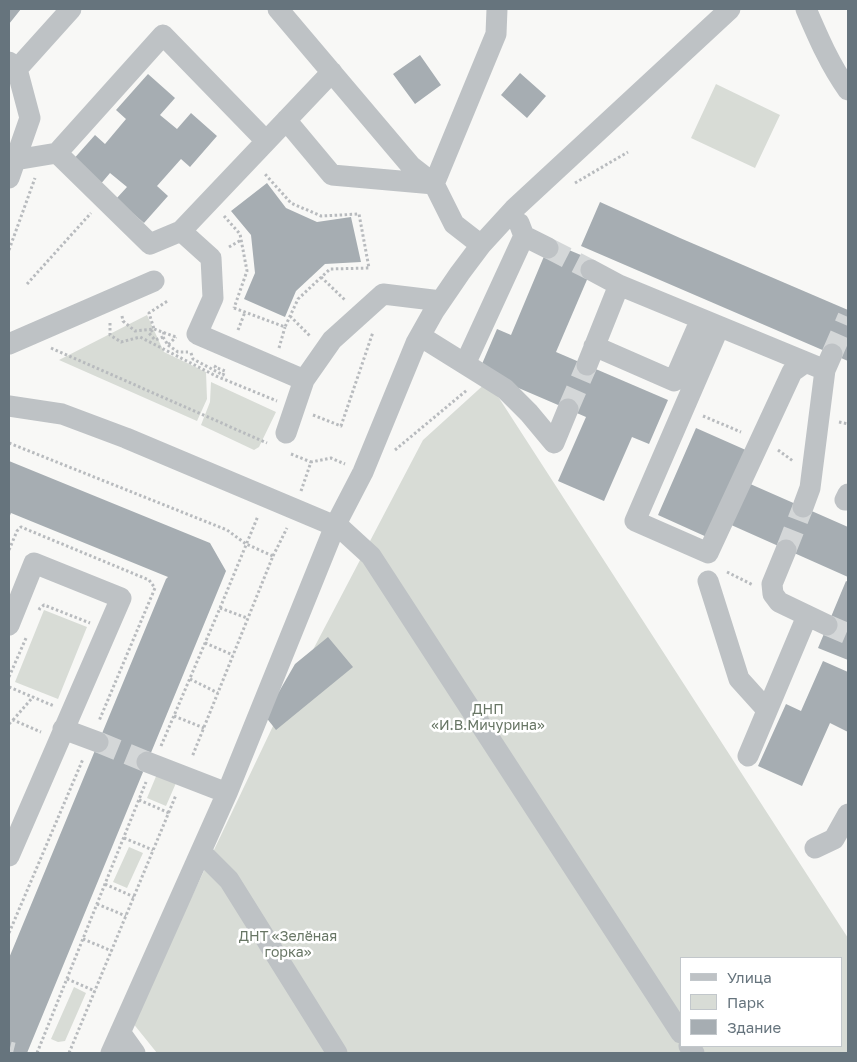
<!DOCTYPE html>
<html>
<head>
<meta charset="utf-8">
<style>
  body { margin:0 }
  #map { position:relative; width:857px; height:1062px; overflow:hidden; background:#f8f8f6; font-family:"Golos Text",sans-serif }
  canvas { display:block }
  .frame { position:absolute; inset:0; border:10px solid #66747d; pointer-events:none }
  .legend { position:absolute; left:680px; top:957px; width:162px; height:90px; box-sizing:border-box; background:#fff; border:1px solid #c2c7cb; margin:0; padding:6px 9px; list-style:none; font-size:15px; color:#66747d }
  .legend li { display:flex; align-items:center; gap:10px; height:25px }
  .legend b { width:25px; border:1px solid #c2c7cb }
</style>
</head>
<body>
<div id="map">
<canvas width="857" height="1062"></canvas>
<div class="frame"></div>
<ul class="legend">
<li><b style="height:6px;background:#bec2c5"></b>Улица</li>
<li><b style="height:14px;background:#d8dcd6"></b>Парк</li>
<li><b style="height:14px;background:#a6adb2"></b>Здание</li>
</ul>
</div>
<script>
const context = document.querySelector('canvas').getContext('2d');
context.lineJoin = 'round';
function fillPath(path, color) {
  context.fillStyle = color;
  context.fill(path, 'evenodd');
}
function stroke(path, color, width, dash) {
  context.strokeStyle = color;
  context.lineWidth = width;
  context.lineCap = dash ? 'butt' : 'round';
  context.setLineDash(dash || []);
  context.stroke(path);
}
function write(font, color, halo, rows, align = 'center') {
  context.font = font + ' "Golos Text",sans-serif';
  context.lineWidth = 5;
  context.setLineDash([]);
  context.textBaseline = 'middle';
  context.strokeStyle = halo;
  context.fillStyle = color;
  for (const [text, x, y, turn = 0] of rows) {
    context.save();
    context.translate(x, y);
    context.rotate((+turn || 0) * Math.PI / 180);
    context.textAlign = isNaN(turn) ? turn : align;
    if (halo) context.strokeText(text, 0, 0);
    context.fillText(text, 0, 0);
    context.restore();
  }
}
fillPath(new Path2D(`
  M 716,84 L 780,115 L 755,168 L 691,138 Z
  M 147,315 L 164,352 L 206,372 L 207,399 L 197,421 L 59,360 Z
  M 488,381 L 848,938 L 848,1053 L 157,1053 L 132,1022 L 273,726 L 423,440 ZM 681,958 L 841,958 L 841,1046 L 681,1046 Z
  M 211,382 L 276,412 L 259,447 L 254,450 L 201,425 L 210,402 Z
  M 44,610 L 87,627 L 58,699 L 15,682 Z
  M 157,774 L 176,783 L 166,806 L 147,798 Z
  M 129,847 L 143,853 L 127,888 L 113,882 Z
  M 74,987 L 86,993 L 65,1041 L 58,1042 L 51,1039 Z`), '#d8dcd6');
fillPath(new Path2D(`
  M 9,9 L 21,9 L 9,24 Z
  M 420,55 L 441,85 L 415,104 L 393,74 Z
  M 520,73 L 546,96 L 527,118 L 501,95 Z
  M 148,74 L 175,98 L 160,115 L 177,129 L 191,113 L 217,136 L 190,167 L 181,159 L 157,186 L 168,196 L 144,223 L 116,199 L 127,187 L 110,173 L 99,186 L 71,162 L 95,135 L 105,144 L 126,119 L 116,110 Z
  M 267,183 L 286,208 L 317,222 L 351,217 L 361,262 L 325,264 L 296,291 L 285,317 L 244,299 L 255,273 L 251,235 L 231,211 Z
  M 600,202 L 680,238 L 848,310 L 848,361 L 581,246 Z
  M 550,242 L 595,261 L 556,352 L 668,400 L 649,444 L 632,437 L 604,501 L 558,481 L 586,417 L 479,371 L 497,329 L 511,335 Z
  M 696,428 L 748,451 L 709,538 L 658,515 Z
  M 9,461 L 210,543 L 226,571 L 27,1053 L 9,1053 L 9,958 L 166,579 L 168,577 L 11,513 L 9,518 Z
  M 748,483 L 848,527 L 848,577 L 729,524 Z
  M 846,581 L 848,582 L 848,660 L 818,648 Z
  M 328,637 L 353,667 L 276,730 L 265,716 L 295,664 Z
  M 823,661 L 848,672 L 848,732 L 830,723 L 802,786 L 758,766 L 786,704 L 801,711 Z`), '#a6adb2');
stroke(new Path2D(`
  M 548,248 L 591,270
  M 832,354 L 848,317
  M 568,409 L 587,365
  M 786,550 L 803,507
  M 827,625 L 848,634
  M 98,742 L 147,762
  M 9,1052 L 13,1053`), '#d4d7d8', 21, [21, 11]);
stroke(new Path2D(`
  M 575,183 L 628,152
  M 224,216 L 240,234 L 247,271 L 234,308
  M 229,247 L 241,240
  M 9,250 L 35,178
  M 321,277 L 346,301
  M 27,284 L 91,213
  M 234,308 L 285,327 L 298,299 L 330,269 L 369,268 L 359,214 L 321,216 L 291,203 L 264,173
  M 122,316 L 123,321 L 135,331 L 154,329 L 176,337
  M 290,316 L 311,337
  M 110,323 L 110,335 L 121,342 L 140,337 L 216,376 L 277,401
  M 238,330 L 245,312
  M 164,332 L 163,337 L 155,340 L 149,333 L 154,329 L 149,313 L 169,300
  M 163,337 L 168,345 L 176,337
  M 168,345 L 178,352 L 188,352
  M 51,348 L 267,443
  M 279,348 L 285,327
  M 191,353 L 193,359 L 223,375 L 225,371 L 215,367 L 217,364
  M 313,415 L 341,426 L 373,332
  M 703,416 L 741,432
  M 839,422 L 848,424
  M 9,443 L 227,530 L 246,544 L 273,556 L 192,757
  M 395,450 L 467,390
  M 778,450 L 793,461
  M 291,454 L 311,462
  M 301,491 L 311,462 L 331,458 L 345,464
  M 9,550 L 17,531 L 21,527 L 149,580 L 155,588 L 99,721
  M 273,556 L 287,528
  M 727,572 L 753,585
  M 220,608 L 258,516
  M 39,610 L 40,608 L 44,605 L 90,623
  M 205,643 L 233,655
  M 9,677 L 26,638
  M 190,679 L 218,693
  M 9,687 L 54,706
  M 174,716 L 204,728
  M 13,720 L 33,697
  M 9,724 L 13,720 L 41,732
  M 161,746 L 220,608 L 247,618
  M 139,800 L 169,813
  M 124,838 L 153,850
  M 105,884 L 134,897
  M 97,904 L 126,916
  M 9,933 L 83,759
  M 83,939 L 112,951
  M 67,979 L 95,991
  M 37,1053 L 146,782
  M 69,1053 L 176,795`), '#b8bbbe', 3, [2.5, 2.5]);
stroke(new Path2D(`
  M 278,9 L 411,166 L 434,184 L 454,224 L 481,245
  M 806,9 C 818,37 830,65 848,90
  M 9,62 L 17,69 L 30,118 L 9,178
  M 17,69 L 71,9
  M 332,72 L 181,231 L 211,258 L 213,298 L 197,334 L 304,380 L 332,340 L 383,294 L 441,301
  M 286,120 L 332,175 L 434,184 L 496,34 L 497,9
  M 15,160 L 57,153
  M 519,223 L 524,236 L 548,248
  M 181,231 L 150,244 L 57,153 L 163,35 L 266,141
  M 591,270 L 619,285
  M 719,327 L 635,521 L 708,553 L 792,372 L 806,362
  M 420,336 L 505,389 L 529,413 L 554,443 L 568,409
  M 9,344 L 154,281
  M 594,346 L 674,381 L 701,319
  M 465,364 L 524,236
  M 587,365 L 619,285 L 825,370 L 832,354
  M 9,406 L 62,414 L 126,438 L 335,526
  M 286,433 L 304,380
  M 845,500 L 848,494
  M 803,507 L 810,488 L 825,370
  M 336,524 L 371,556 L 681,1033
  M 786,550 L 772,584 L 773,594 L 779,602 L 827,625
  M 708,581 L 739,679 L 767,710
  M 9,625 L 34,563 L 121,598 L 9,856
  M 63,729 L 98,742
  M 748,756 L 807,616
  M 147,762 L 227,793
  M 815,848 L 834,839 L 848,814
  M 201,852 L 229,880 L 337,1053
  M 120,1032 L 135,1053
  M 689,1046 L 694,1053
  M 111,1053 L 227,793 L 335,526 L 363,472 L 416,343 L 434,311 L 460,273 L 481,245 L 514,209 L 730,9`), '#bec2c5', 21);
write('14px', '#687665', '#fff', [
  ["ДНП",488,710],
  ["«И.В.Мичурина»",488,726],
  ["ДНТ «Зелёная",288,937],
  ["горка»",288,953]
]);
</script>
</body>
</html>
